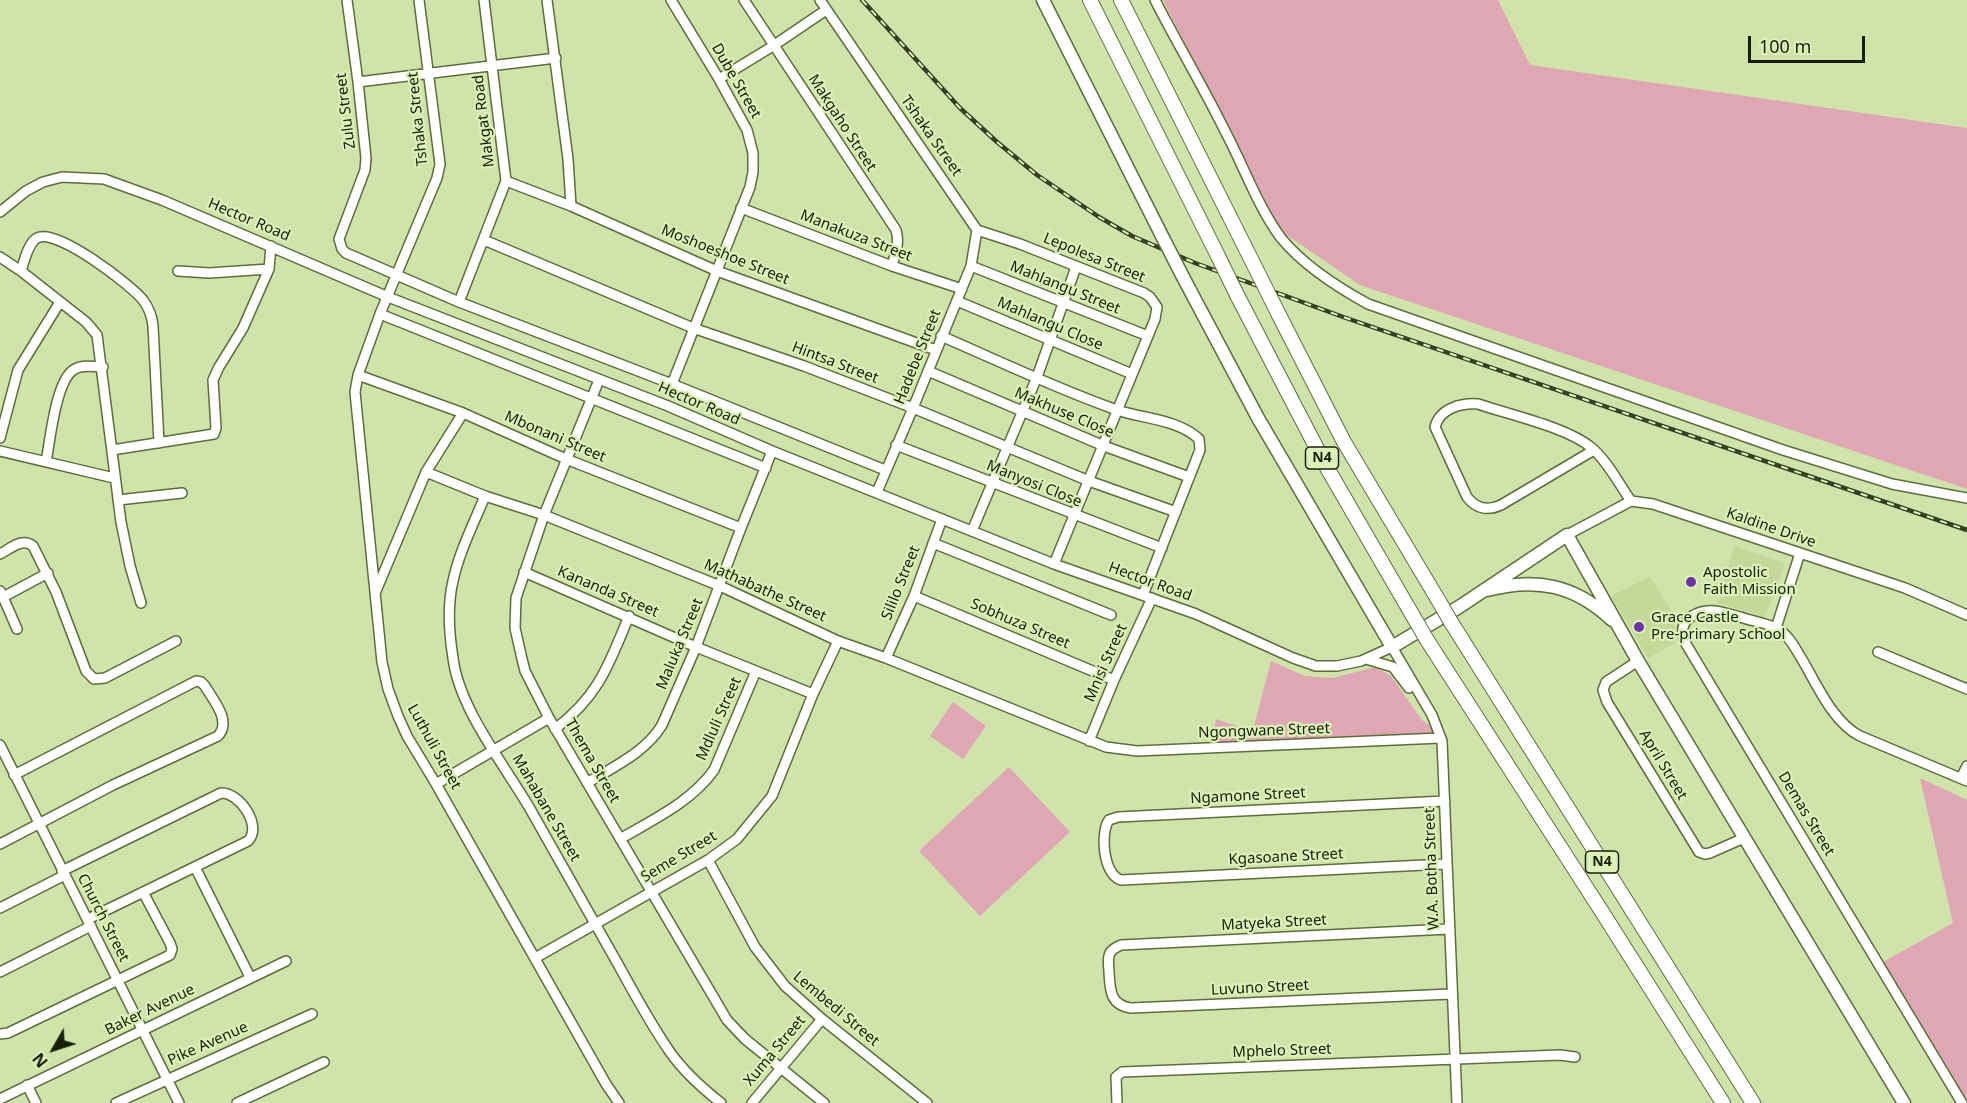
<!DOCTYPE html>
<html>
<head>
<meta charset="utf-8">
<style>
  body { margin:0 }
  #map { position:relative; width:1967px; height:1103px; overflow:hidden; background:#cfe3aa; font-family:"Noto Sans",sans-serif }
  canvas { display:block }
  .north { position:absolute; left:24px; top:1019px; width:60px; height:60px; -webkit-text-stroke:4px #dcf1b7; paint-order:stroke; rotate:231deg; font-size:16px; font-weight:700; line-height:24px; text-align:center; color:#181e09 }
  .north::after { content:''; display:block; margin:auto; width:21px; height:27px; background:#181e09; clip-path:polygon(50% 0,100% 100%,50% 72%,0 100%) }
  .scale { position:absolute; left:1748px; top:36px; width:117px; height:27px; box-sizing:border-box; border:3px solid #181e09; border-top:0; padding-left:8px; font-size:18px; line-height:21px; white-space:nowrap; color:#181e09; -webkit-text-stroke:4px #dcf1b7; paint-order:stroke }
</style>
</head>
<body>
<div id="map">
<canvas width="1967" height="1103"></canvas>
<div class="north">N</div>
<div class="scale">100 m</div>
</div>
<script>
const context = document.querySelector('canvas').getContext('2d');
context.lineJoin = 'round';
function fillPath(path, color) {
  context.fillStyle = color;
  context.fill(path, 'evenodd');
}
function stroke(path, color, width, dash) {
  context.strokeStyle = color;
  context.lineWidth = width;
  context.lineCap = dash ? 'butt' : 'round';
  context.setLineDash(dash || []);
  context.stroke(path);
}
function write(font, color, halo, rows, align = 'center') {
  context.font = font + ' "Noto Sans",sans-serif';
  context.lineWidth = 4.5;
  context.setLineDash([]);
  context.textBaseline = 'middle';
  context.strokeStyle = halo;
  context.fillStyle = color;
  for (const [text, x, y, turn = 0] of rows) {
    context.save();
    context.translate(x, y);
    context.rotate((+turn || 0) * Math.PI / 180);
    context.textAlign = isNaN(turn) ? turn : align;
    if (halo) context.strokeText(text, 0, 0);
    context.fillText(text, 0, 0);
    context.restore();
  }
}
fillPath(new Path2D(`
  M 1734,546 L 1785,563 L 1765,617 L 1718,603 Z
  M 1650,577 L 1674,615 L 1675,643 L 1648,658 L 1611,596 Z`), '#c3d999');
fillPath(new Path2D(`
  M 1163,0 L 1498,0 L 1530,65 L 1967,128 L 1967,489 L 1360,285 L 1278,229 Z
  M 1271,661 L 1305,676 L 1332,678 L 1376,667 L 1391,676 L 1422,720 L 1430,726 L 1436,741 L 1212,742 L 1216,719 L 1248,730 L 1254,726 Z
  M 953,702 L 986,726 L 963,759 L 930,736 Z
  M 1009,767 L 1070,832 L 980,916 L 919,851 Z
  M 1920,778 L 1967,800 L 1967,1102 L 1883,962 L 1953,923 Z`), '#dfa7b4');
const minor = new Path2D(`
  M 347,0 L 358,82 L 366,158 L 365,170 L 339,239 L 342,249 L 346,253 L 459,302 L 672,384 L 885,470
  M 419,0 L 440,164 L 437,178 L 380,314 L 358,375 L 355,392 L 382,662 L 388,689 L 398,716 L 407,736 L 436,784 L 606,1084 L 619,1103
  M 547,0 L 568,159 L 571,206
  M 671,0 L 719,79 L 747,130 L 753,153 L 753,172 L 750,187 L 672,384
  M 744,0 L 896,230 C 900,243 895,254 892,266
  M 820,0 L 977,230
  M 1155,0 C 1178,45 1204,88 1226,133 C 1244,167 1258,207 1281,238 C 1304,266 1337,287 1368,304 L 1783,450 L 1892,484 L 1967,498
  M 719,79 L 773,46 L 826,10
  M 358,82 L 556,58
  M 506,181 L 571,206 L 717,271 L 936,350
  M 741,208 L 892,266 L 962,289
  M 0,212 L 26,191 L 43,182 L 62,177 L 104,179 L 162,200 L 388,297 L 668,406 L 772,451 L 1054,564 L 1196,614 L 1293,658 L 1316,666 L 1337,666 L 1361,661 L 1392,647 L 1432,715 L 1442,741 L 1457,1103
  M 977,230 L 1020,244 L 1144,293 L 1150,297 L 1157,307 L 1155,319 L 1054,564
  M 484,240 L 693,328 L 804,366 L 913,408 L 1089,481 L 1176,512
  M 0,257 L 21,271 L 86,322 L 97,335 L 121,522 L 130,566 L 141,603
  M 971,266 L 1148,336
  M 21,271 C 24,262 28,243 37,238 C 56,227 131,285 143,300 C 149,308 152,316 153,326 L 159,443
  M 178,271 L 209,273 L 269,269
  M 957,301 L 1132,374
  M 459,302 L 506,181 L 484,0
  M 380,314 L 766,468
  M 941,336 C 999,361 1057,389 1117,410 C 1144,419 1177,419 1199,439 L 1200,450 L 1143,595
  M 928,371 L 1104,446 L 1189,477
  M 358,375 L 463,413 L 566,459 L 741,528
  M 599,380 L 544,515 L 516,598 L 515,628 L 522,659 L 525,671 L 549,718 L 727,1020 L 745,1039 L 824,1103
  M 0,438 L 18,370 L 60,302
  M 896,445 L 1162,548
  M 112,450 L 214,434 L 216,428 L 213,380 L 219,367 L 243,328 L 269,269 L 271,246
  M 1594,450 L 1501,505 C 1488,511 1476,509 1467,497 L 1435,427 C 1440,408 1461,403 1478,404 C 1510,415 1567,427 1592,448 C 1608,462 1619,484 1631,501
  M 0,451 L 114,478
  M 46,462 C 50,441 56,378 75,369 C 83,364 94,367 103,367
  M 426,472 L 485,496 L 544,515 L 720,586 L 838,641 L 886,658 L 1106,747 L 1137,751 L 1441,738
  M 877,492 L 913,408 L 971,266 L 977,230
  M 485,496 C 474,523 459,552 453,581 C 447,606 449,633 453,658 C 459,708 503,763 529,807 C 559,860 589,913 619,966 C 635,995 651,1025 670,1052 C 684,1072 702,1088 721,1103
  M 118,500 L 182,493
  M 972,531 L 1037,377 L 1076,267
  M 1567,535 L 1631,501 L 1653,504 L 1905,588 L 1967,615
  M 933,543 L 1111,615
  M 0,554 C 10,549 22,537 33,546 L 56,592 L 86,671 L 94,679 L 105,678 L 176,641
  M 524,572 L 696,647 L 813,694
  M 0,591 L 3,597 L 48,573
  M 376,591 L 426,472 L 463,413
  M 914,596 L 1114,680
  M 3,597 L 17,629
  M 1776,628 L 1800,553
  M 1878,652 L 1967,689
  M 886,658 L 914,596 L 942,519
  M 1366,659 L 1393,667 L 1409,688
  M 1638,661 L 1606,682 L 1603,690 L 1607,702 L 1699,852 L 1705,854 L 1710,853 L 1744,838
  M 555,729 C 599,696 609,664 629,616
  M 1089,741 L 1114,680 L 1152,598
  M 0,745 L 179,1103
  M 1961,778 L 1967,766
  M 587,783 C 613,767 646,752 662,725 L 696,647 L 741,528 L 772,451
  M 436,784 L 549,718
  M 1445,801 L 1118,817 L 1109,820 C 1100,832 1103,875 1121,880 L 1445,864
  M 620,839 C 654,819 691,802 714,770 L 756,671
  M 0,844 L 113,785 L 218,736 C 232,721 213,700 205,686 L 201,682 L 196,681 L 14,775
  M 708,860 L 755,947 L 785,986 L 822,1019 L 927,1103
  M 195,867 L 250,977
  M 62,871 L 221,793 C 239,792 263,826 248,841 L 88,919
  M 0,908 L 65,875
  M 1449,929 L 1121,945 C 1117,947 1112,949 1110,953 C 1107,959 1109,967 1109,972 C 1110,990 1110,1005 1131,1008 L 1451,994
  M 535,958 L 708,860 L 737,839 L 772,796 L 813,694 L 838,641
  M 0,972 L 91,926
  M 0,1034 L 8,1033 L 170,955 L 172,949 L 170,943 L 143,892
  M 27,1085 L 36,1103
  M 0,1099 L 286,961
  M 116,1103 L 312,1014
  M 237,1103 L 324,1062
  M 752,1103 L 822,1019
  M 1117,1103 L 1116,1077 L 1122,1072 L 1560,1055 L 1575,1057
  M 1962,1103 L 1686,644 C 1680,630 1682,620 1696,614 C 1711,607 1725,613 1740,617 C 1752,621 1766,623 1776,628 C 1787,633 1794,646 1800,656 C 1816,682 1832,722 1860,736 L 1967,781`);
const major = new Path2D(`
  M 1043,0 L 1162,236
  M 1183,277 L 1258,418 L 1392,647 L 1459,607 L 1567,535 L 1638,661 L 1904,1103
  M 1487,590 C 1536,577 1575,585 1612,620`);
const highway = new Path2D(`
  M 1090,0 L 1218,256
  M 1121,0 L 1256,269
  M 1237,295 L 1326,466 L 1413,616
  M 1279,315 L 1344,442 L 1440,603
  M 1451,622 L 1753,1103
  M 1427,640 L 1604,915 L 1723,1103`);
stroke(minor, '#5c6e3a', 12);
stroke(major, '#5c6e3a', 15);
stroke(highway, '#5c6e3a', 16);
stroke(minor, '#fff', 9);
stroke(major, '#fff', 12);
stroke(highway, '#fff', 14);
const rail = new Path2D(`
  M 862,0 L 960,108 L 997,142 L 1037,175 L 1099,217 L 1132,236 L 1195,263 L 1346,318 L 1967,530`);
stroke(rail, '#363f24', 4.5);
stroke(rail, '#dcf1b7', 2, [7]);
const majorBridge = new Path2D(`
  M 1162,236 L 1183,277`);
const highwayBridge = new Path2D(`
  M 1218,256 L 1237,295
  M 1256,269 L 1279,315
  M 1440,603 L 1451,622
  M 1413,616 L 1427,640`);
stroke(majorBridge, '#5c6e3a', 15, []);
stroke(highwayBridge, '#5c6e3a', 16, []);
stroke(majorBridge, '#fff', 12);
stroke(highwayBridge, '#fff', 14);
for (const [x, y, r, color] of [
  [1691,582,6,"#7133a9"],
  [1639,627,6,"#7133a9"]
]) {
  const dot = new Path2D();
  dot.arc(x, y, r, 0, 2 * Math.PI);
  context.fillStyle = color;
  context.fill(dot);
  stroke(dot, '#dcf1b7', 2);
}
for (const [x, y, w] of [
  [1322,458,33],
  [1602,862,33]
]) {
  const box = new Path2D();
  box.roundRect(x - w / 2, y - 11, w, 22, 4.5);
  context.fillStyle = '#dcf1b7';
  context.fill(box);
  stroke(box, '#181e09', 1.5);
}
write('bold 14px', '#181e09', null, [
  ["N4",1322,458],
  ["N4",1602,862]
]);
write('15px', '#181e09', '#dcf1b7', [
  ["Dube Street",736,81,60],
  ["Zulu Street",346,111,-97],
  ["Tshaka Street",418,119,-96],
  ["Makgat Road",484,121,-97],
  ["Makgaho Street",842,123,57],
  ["Tshaka Street",931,136,55],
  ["Hector Road",249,220,23],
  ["Manakuza Street",856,236,21],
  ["Moshoeshoe Street",725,255,22],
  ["Lepolesa Street",1094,258,22],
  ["Mahlangu Street",1065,288,22],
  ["Mahlangu Close",1050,324,23],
  ["Hadebe Street",918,357,-68],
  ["Hintsa Street",835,363,21],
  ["Hector Road",699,404,23],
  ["Makhuse Close",1064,413,23],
  ["Mbonani Street",555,437,23],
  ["Manyosi Close",1034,484,22],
  ["Kaldine Drive",1771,528,19],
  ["Hector Road",1150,582,20],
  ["Sililo Street",901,583,-68],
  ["Mathabathe Street",765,591,24],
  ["Kananda Street",608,592,23],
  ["Sobhuza Street",1020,624,23],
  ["Maluka Street",680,644,-67],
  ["Mnisi Street",1106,663,-66],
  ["Mdluli Street",719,719,-66],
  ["Ngongwane Street",1264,731,-2],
  ["Luthuli Street",434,747,61],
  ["Thema Street",592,761,60],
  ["April Street",1663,765,59],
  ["Ngamone Street",1248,796,-3],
  ["Mahabane Street",546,808,60],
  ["Demas Street",1806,814,59],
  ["Seme Street",679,857,-31],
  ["Kgasoane Street",1286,857,-3],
  ["W.A. Botha Street",1432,869,-92],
  ["Church Street",103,918,63],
  ["Matyeka Street",1274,923,-3],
  ["Luvuno Street",1260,988,-3],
  ["Lembedi Street",836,1009,40],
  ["Baker Avenue",150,1010,-26],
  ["Pike Avenue",208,1044,-24],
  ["Xuma Street",775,1051,-50],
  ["Mphelo Street",1282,1051,-2]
]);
write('15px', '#181e09', '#dcf1b7', [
  ["Apostolic",1703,573],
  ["Faith Mission",1703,590],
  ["Grace Castle",1651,618],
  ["Pre-primary School",1651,635]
], 'left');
</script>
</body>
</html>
